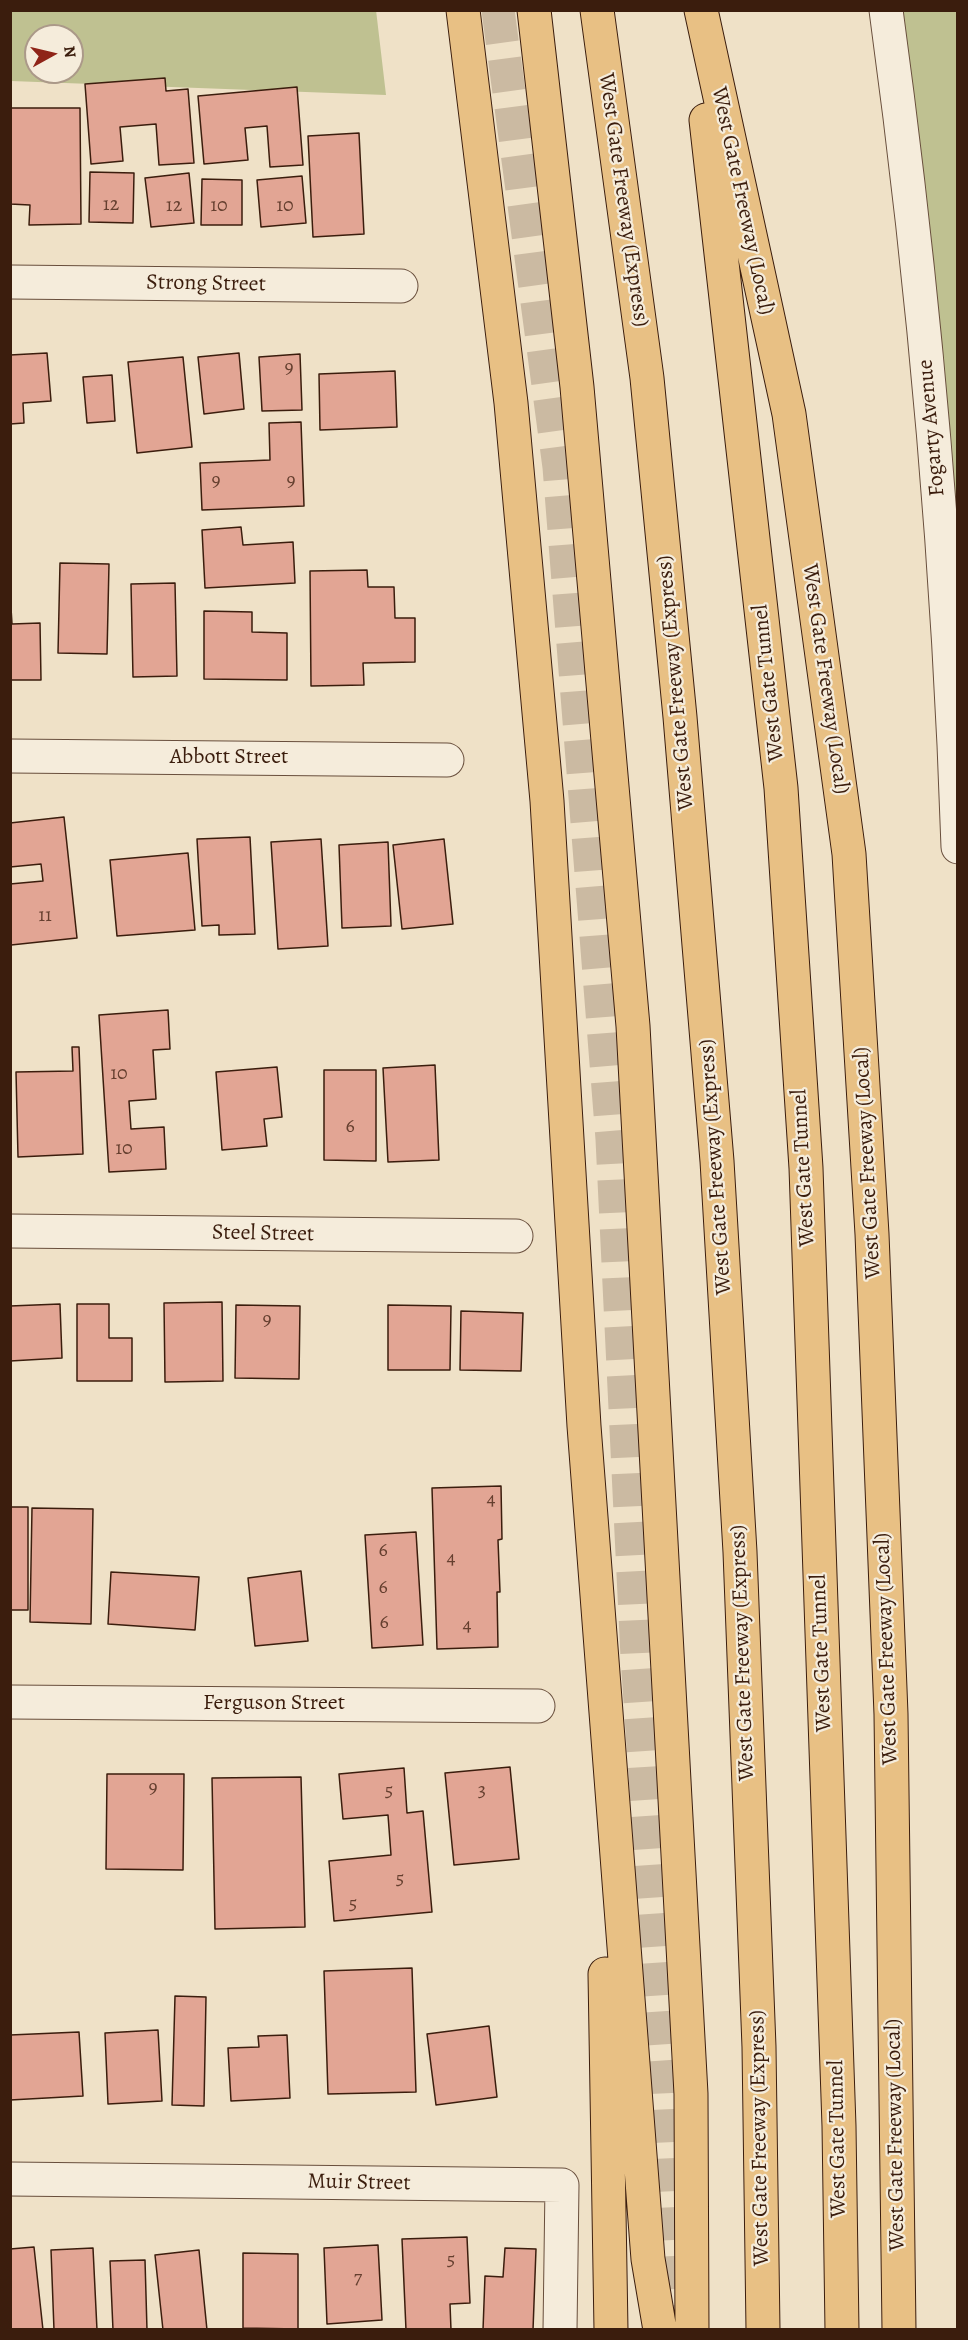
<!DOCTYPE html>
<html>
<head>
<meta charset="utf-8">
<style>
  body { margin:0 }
  #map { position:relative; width:968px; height:2340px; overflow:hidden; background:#efe1c7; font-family:Alegreya,serif }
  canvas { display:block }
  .frame { position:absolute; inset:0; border:12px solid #3b1d0d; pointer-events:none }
  .north { position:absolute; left:24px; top:24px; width:60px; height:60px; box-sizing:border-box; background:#f5ecdb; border:2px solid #ab9989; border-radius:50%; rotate:82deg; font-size:16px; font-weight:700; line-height:24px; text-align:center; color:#3b1d0d }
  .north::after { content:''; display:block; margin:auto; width:21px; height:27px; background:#8f2418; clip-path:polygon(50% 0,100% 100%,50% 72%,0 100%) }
</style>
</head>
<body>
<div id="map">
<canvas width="968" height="2340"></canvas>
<div class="frame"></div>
<div class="north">N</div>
</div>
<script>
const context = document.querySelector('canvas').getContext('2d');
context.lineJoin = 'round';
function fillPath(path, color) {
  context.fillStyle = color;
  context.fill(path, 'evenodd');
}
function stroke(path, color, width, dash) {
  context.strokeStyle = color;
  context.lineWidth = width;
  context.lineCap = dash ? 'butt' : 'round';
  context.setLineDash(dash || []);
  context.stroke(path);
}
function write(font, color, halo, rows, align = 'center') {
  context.font = font + ' Alegreya,serif';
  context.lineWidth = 4.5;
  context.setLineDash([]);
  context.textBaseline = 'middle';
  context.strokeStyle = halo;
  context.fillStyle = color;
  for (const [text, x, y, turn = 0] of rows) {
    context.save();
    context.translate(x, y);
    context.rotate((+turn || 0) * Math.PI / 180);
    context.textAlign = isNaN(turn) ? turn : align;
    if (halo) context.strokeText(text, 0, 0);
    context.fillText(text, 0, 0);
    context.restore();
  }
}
fillPath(new Path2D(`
  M 376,10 L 386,95 L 11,81 L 11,11 ZM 36,36 L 72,36 L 72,72 L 36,72 Z
  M 886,11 L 957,11 L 957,840 Z`), '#bfc191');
const building = new Path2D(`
  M 165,78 L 166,91 L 188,89 L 194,163 L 159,165 L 156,124 L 120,127 L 123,161 L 91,164 L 85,84 Z
  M 297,87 L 303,165 L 270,167 L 267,126 L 245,128 L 248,160 L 204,164 L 198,96 Z
  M 10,108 L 80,108 L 81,224 L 29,225 L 30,205 L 10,204 Z
  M 359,133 L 364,234 L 313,237 L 308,136 Z
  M 90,172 L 134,173 L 133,223 L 89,222 Z
  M 189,173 L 194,223 L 151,227 L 145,178 Z
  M 302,176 L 306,223 L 261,227 L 257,180 Z
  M 202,179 L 242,180 L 242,225 L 201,225 Z
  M 47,353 L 51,401 L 23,403 L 24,423 L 10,424 L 10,355 Z
  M 239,353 L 244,409 L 204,414 L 198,357 Z
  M 300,354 L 302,410 L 262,411 L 259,357 Z
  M 183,357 L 192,447 L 137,453 L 128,362 Z
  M 395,371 L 397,427 L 320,430 L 319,374 Z
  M 112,375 L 115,421 L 87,423 L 83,377 Z
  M 301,422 L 304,506 L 202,510 L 200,463 L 270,460 L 269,423 Z
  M 241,527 L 243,545 L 293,542 L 295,583 L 205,588 L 202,530 Z
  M 60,563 L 109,564 L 107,654 L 58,653 Z
  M 367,570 L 368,587 L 394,587 L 395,618 L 415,618 L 415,662 L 363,663 L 364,685 L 311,686 L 310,571 Z
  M 175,583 L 177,676 L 133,677 L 131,584 Z
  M 10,592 L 12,624 L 40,623 L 41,680 L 10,680 Z
  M 204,611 L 252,612 L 252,632 L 287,633 L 287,680 L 204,679 Z
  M 64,817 L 77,938 L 11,945 L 10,884 L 43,881 L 41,864 L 10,867 L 10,823 Z
  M 250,837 L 255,934 L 219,935 L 219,925 L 202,926 L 197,839 Z
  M 321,839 L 328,946 L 278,949 L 271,842 Z
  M 444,839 L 453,924 L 402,929 L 393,845 Z
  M 388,842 L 391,926 L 342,928 L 339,845 Z
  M 188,853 L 195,930 L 117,936 L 110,860 Z
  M 168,1010 L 170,1049 L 153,1050 L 156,1099 L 129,1101 L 131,1129 L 164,1127 L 166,1169 L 109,1172 L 99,1015 Z
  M 72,1047 L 79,1047 L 83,1154 L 18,1157 L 16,1072 L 73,1071 Z
  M 435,1065 L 439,1160 L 388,1162 L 383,1068 Z
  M 277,1067 L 282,1117 L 264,1119 L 267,1146 L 222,1150 L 216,1072 Z
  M 324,1070 L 376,1070 L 376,1161 L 324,1160 Z
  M 222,1302 L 223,1381 L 165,1382 L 164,1303 Z
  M 60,1304 L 62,1358 L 10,1361 L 10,1306 Z
  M 77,1304 L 109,1304 L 109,1338 L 132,1338 L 132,1381 L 77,1381 Z
  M 236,1305 L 300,1306 L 299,1379 L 235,1378 Z
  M 388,1305 L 451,1306 L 450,1370 L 388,1370 Z
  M 461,1311 L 523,1313 L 521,1371 L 460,1370 Z
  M 501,1486 L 502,1539 L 498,1540 L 500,1592 L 497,1592 L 498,1647 L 437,1649 L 432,1488 Z
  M 10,1507 L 28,1507 L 28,1610 L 10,1610 Z
  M 32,1508 L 93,1509 L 91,1624 L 30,1622 Z
  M 416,1532 L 423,1645 L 372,1648 L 365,1535 Z
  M 301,1571 L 308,1641 L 255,1646 L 248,1578 Z
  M 111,1572 L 199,1577 L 195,1630 L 108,1624 Z
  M 510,1767 L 519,1859 L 454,1865 L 445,1773 Z
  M 404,1768 L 407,1813 L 423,1811 L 432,1912 L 334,1921 L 329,1861 L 391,1855 L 388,1815 L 343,1819 L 339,1774 Z
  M 107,1774 L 184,1774 L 183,1870 L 106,1869 Z
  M 301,1777 L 305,1927 L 215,1929 L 212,1778 Z
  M 412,1968 L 416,2092 L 328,2094 L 324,1971 Z
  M 175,1996 L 206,1997 L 204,2106 L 172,2105 Z
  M 489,2026 L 497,2097 L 436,2105 L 427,2034 Z
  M 158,2030 L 162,2101 L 108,2104 L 105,2033 Z
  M 79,2032 L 83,2096 L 10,2100 L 10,2035 Z
  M 287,2035 L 290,2098 L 231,2101 L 228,2048 L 259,2047 L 258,2036 Z
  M 467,2237 L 470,2303 L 450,2304 L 451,2330 L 406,2330 L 402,2239 Z
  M 378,2245 L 382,2320 L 327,2324 L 324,2248 Z
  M 34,2247 L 43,2330 L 10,2330 L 10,2249 Z
  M 93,2248 L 97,2330 L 54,2330 L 51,2250 Z
  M 505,2248 L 536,2249 L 533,2330 L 483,2330 L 485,2276 L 503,2277 Z
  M 199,2250 L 207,2330 L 163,2330 L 155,2255 Z
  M 243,2253 L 298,2254 L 298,2329 L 243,2328 Z
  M 145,2260 L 147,2330 L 113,2330 L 110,2261 Z`);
fillPath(building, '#e2a594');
stroke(building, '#3b1d0d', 1.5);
stroke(new Path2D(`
  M 498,10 L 559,467 L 612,1139 L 637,1657 L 666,2084 L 677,2325`), '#cbbaa2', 33, [33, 16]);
const street = new Path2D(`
  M 886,10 C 924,288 949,567 958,847
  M 10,282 L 401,286
  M 10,756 L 447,760
  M 10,1231 L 516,1236
  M 10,1702 L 538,1706
  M 10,2179 L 562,2185 L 560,2330`);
const highway = new Path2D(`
  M 463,10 L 511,403 L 547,801 L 584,1426 L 648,2259 L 660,2330
  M 534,10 L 577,387 L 633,1026 L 691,2094 L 692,2330
  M 597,10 L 647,378 L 680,717 L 717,1161 L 740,1552 L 759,2047 L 763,2330
  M 701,10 L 789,414 L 849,854 L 872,1234 L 891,1714 L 899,2330
  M 706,120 L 781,788 L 806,1168 L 839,2126 L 842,2330
  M 605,1974 L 611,2330`);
stroke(street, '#684e3c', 35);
stroke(highway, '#3b1d0d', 35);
stroke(street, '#f5ecdb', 33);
stroke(highway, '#e8c084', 33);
write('20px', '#653f2f', null, [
  ["12",111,205],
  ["12",174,206],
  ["10",219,206],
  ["10",285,206],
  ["9",289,368],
  ["9",216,481],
  ["9",291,481],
  ["11",45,916],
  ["10",119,1074],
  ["6",350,1127],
  ["10",124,1149],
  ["9",267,1320],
  ["4",491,1500],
  ["6",383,1551],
  ["4",451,1559],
  ["6",383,1588],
  ["6",384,1623],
  ["4",467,1626],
  ["9",153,1788],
  ["5",389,1791],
  ["3",482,1791],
  ["5",400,1879],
  ["5",353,1904],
  ["5",451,2260],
  ["7",358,2278]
]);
write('22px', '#3b1d0d', '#f5ecdb', [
  ["West Gate Freeway (Express)",623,200,82],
  ["West Gate Freeway (Local)",742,201,78],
  ["Strong Street",206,284,1],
  ["Fogarty Avenue",932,428,-95],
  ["West Gate Freeway (Local)",825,679,82],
  ["West Gate Freeway (Express)",676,683,-95],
  ["West Gate Tunnel",769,683,-96],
  ["Abbott Street",229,758],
  ["West Gate Freeway (Local)",868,1163,-93],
  ["West Gate Freeway (Express)",716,1167,-94],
  ["West Gate Tunnel",804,1168,-93],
  ["Steel Street",263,1234,1],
  ["West Gate Freeway (Local)",887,1649,-92],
  ["West Gate Freeway (Express)",743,1653,-92],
  ["West Gate Tunnel",822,1653,-92],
  ["Ferguson Street",274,1704],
  ["West Gate Freeway (Local)",896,2135,-91],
  ["West Gate Freeway (Express)",760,2138,-91],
  ["West Gate Tunnel",838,2139,-91],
  ["Muir Street",359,2183,1]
]);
</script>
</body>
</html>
